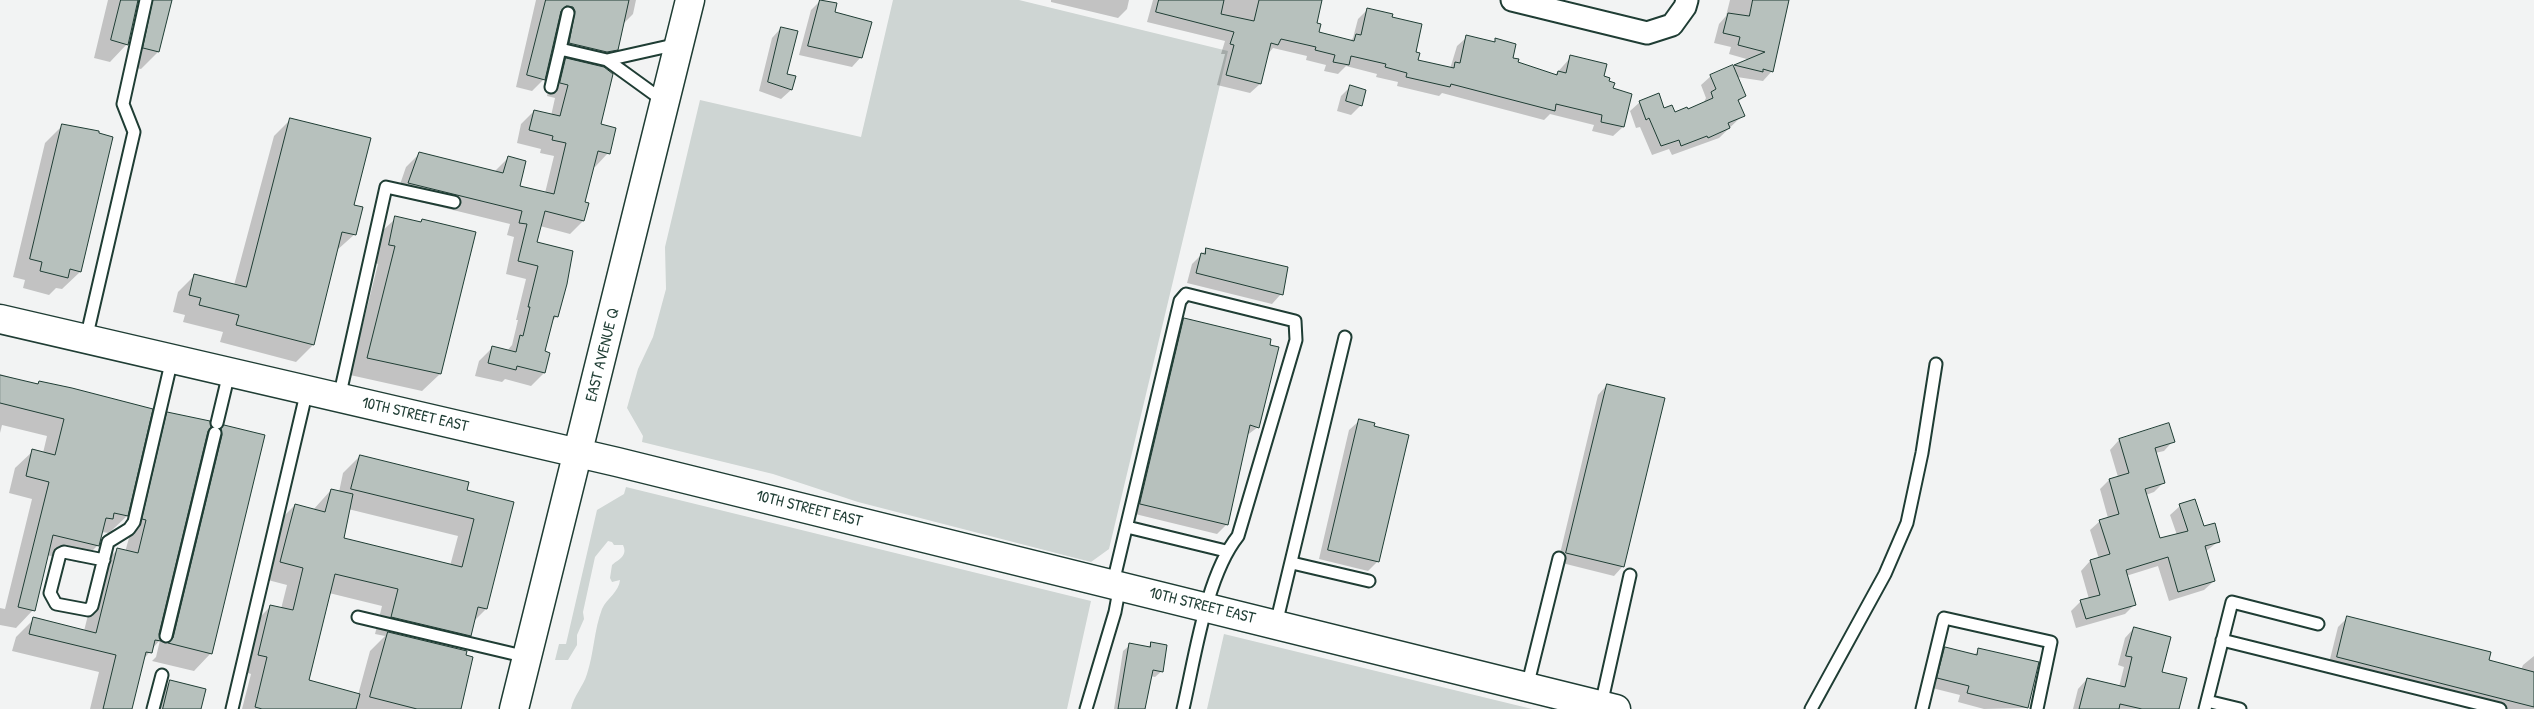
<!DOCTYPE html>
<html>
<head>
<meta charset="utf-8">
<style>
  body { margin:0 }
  canvas { display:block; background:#f2f3f3 }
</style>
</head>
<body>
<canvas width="2534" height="709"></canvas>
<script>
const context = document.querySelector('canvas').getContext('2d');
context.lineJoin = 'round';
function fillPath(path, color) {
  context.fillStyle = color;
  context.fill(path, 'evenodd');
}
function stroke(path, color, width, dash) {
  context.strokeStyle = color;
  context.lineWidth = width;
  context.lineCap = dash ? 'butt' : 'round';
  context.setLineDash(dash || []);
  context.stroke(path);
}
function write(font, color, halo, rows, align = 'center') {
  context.font = font + ' "Patrick Hand",sans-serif';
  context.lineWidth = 5;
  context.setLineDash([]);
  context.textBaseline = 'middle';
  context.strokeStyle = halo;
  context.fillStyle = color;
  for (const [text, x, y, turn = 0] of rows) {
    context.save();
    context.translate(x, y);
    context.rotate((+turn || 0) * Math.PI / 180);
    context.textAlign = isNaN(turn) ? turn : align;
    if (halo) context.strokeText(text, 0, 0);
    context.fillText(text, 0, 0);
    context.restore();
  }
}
fillPath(new Path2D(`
  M 893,0 L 1019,0 L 1228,51 L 1109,549 L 1091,562 L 858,502 L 773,474 L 642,442 L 643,436 L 627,408 L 638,369 L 653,337 L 666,289 L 665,247 L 700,100 L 861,137 Z
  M 626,487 L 1091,601 L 1067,709 L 571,709 C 574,695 583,687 587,674 C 594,653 594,630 602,609 C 607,598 619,592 620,580 L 612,582 L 610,578 L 612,565 C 619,559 628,556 623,545 L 614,545 L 612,542 L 608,541 L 595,557 L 583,612 L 584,619 L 577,635 L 577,645 L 568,660 L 555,660 L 559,644 L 566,644 L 597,510 L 624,494 Z
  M 1224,634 L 1532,709 L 1207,709 Z`), '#ced5d3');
fillPath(new Path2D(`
  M 108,0 L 171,0 L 158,52 L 141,69 L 126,66 L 136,20 L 135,11 L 127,44 L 110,62 L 94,58 Z
  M 536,0 L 636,0 L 633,14 L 623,24 L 617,49 L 605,61 L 589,65 L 599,125 L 608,153 L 595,167 L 593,166 L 584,203 L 583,221 L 570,234 L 540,226 L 536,243 L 557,316 L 551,322 L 544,352 L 549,353 L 544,373 L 531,386 L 505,379 L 502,382 L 475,376 L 479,361 L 492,348 L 507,351 L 512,345 L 518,320 L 516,320 L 526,279 L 506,274 L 514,237 L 507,235 L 510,224 L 396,196 L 406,167 L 419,154 L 494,172 L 508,158 L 519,187 L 545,193 L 554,156 L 540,153 L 541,149 L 517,143 L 521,124 L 534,111 L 551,116 L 555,98 L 547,96 L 553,72 L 568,57 L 558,55 L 564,24 L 558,18 L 544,79 L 532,91 L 516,87 Z
  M 821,0 L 833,13 L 861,57 L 852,67 L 799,55 L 811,10 Z
  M 1051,0 L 1129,0 L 1127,9 L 1118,18 L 1051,2 Z
  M 1153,0 L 1321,0 L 1315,24 L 1318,33 L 1350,41 L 1353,38 L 1358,19 L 1368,9 L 1390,18 L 1414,53 L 1417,61 L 1450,69 L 1457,46 L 1467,37 L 1493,43 L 1496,40 L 1516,63 L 1555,75 L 1571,57 L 1602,77 L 1612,89 L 1631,95 L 1623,127 L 1613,136 L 1592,131 L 1594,125 L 1550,114 L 1544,120 L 1442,93 L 1439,96 L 1397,86 L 1398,82 L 1376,77 L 1377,74 L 1346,66 L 1338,74 L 1324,71 L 1326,65 L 1306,60 L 1307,56 L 1273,48 L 1267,55 L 1260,84 L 1250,93 L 1217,85 L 1225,54 L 1221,54 L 1225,41 L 1147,22 Z
  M 1730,0 L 1788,0 L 1772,71 L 1763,81 L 1737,77 L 1744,96 L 1738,102 L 1743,115 L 1719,138 L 1672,155 L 1669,149 L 1652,155 L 1640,127 L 1636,128 L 1630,111 L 1640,102 L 1674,113 L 1687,111 L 1703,104 L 1706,98 L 1701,85 L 1711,76 L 1750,60 L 1729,54 L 1731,47 L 1714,43 L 1719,24 L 1726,16 Z
  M 781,28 L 786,75 L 791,90 L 781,99 L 759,91 L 772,38 Z
  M 1350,87 L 1361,105 L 1351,115 L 1337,111 L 1341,96 Z
  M 291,119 L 352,206 L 355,234 L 336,251 L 313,345 L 296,362 L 220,342 L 223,332 L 183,322 L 185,315 L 173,312 L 178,292 L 195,275 L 234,285 L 274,136 Z
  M 63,125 L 80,272 L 62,289 L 56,288 L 49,295 L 23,288 L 25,280 L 13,277 L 45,143 Z
  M 396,218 L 419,223 L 422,220 L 440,374 L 422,391 L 350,375 L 378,264 L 372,262 L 378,235 Z
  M 1207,249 L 1281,294 L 1272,304 L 1187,283 L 1192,264 Z
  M 1184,319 L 1258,427 L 1246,436 L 1227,524 L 1217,534 L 1131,513 L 1175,329 Z
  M 0,374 L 36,385 L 39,383 L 72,389 L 127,516 L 109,533 L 101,532 L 97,546 L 80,563 L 47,555 L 33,610 L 16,628 L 0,625 L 0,608 L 5,609 L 32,499 L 9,493 L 15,468 L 33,451 L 43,453 L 47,436 L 2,425 L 0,433 Z
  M 1607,385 L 1623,566 L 1614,576 L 1558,562 L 1598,395 Z
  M 168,414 L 207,431 L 157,634 L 159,641 L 142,661 L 131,709 L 90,709 L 99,672 L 12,651 L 16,637 L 34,619 L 84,631 L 100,567 L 117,550 L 125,552 L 129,538 L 125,537 L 150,432 Z
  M 1359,421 L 1378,561 L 1368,571 L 1319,559 L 1349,430 Z
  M 2168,425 L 2173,441 L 2164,451 L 2155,453 L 2164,482 L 2154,492 L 2146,495 L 2159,540 L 2177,535 L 2170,515 L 2180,506 L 2219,541 L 2205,552 L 2214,581 L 2204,590 L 2169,601 L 2158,566 L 2126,576 L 2135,604 L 2125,614 L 2076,628 L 2071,611 L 2081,601 L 2089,599 L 2081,571 L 2090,561 L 2099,559 L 2090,530 L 2100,521 L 2108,518 L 2100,489 L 2109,480 L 2118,477 L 2110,450 L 2119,440 Z
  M 225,426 L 211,653 L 194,671 L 152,661 L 156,657 L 205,453 L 204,448 Z
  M 360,456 L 465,491 L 512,503 L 486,609 L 473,622 L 470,635 L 456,649 L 459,709 L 242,709 L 251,674 L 242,671 L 254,623 L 271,606 L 281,609 L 287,585 L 264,579 L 278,522 L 295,505 L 313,510 L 331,490 L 339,492 L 343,473 ZM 348,509 L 458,536 L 450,566 L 342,539 ZM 329,593 L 382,606 L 375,634 L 385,636 L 370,651 L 358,695 L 307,681 Z
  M 2347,618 L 2521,670 L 2523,665 L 2534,656 L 2534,709 L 2499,709 L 2328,667 L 2338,627 Z
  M 2134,628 L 2178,709 L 2073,709 L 2078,689 L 2087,679 L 2119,687 L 2124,667 L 2118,665 L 2125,638 Z
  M 1151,644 L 1162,671 L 1155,677 L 1150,676 L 1144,709 L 1114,709 L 1123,651 L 1130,645 L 1147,648 Z
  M 1945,649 L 1973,656 L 1979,650 L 2037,663 L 2026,708 L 1984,709 L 1958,702 L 1960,695 L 1928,687 L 1935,658 Z
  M 171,681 L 200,709 L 150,709 L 153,699 Z`), '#0003');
const building = new Path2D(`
  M 121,0 L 138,0 L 128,45 L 111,40 Z
  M 153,0 L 172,0 L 159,52 L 143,48 Z
  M 546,0 L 629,0 L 618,50 L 607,52 L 569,43 L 575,11 L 573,7 L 566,6 L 561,11 L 545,80 L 527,75 Z
  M 820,0 L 837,3 L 835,12 L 872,22 L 862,58 L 808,46 Z
  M 1159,0 L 1224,0 L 1221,14 L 1254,21 L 1259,0 L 1322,0 L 1317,23 L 1321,24 L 1319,32 L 1354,41 L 1356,34 L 1361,35 L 1367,8 L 1393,14 L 1392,17 L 1422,24 L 1416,52 L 1420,53 L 1418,60 L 1454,68 L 1455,62 L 1460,63 L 1466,35 L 1495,42 L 1495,38 L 1516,44 L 1513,58 L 1519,59 L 1518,62 L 1557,75 L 1558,71 L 1566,73 L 1570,55 L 1607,64 L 1604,76 L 1610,78 L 1609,81 L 1615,83 L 1613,88 L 1632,94 L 1624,127 L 1601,122 L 1602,115 L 1556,104 L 1555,111 L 1451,84 L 1450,87 L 1406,77 L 1407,73 L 1385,67 L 1386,64 L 1351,56 L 1349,65 L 1333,62 L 1335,55 L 1315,50 L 1316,47 L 1281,39 L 1278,45 L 1271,43 L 1261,84 L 1226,75 L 1234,45 L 1230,44 L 1234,32 L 1156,12 Z
  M 1753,0 L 1789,0 L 1773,72 L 1763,69 L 1763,72 L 1734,65 L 1765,52 L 1738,45 L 1740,37 L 1723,33 L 1728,13 L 1749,16 Z
  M 781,27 L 798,31 L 787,74 L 796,76 L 792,90 L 768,82 Z
  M 566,58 L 604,67 L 613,74 L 601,124 L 616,128 L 610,154 L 598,151 L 585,202 L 589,203 L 584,221 L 545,211 L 537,242 L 573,251 L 567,284 L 558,317 L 554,316 L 545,351 L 550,353 L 545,373 L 517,366 L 516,370 L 488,363 L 492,346 L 516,352 L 520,335 L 523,336 L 530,307 L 528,307 L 538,266 L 518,261 L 527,224 L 519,223 L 522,211 L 408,183 L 419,152 L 503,173 L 508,156 L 526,161 L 520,186 L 554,194 L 566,143 L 552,140 L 553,136 L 529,130 L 534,110 L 560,116 L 568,85 L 560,83 Z
  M 1733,65 L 1746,96 L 1738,100 L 1745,116 L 1728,123 L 1730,128 L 1708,138 L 1707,136 L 1681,146 L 1679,140 L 1661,146 L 1649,118 L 1646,120 L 1639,101 L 1659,93 L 1664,108 L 1672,105 L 1675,112 L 1687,107 L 1688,109 L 1713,98 L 1711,92 L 1716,89 L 1710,75 Z
  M 1350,85 L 1366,90 L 1362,106 L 1346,101 Z
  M 290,118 L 371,138 L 354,205 L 363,207 L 356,235 L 342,232 L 314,345 L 236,325 L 239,315 L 199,305 L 201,298 L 189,295 L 194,274 L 246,287 Z
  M 62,124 L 99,131 L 99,133 L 113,137 L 81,272 L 70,269 L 68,278 L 40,271 L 42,262 L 30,259 Z
  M 395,216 L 421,222 L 422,219 L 476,232 L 441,374 L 367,358 L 395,246 L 389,245 Z
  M 1206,248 L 1288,267 L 1283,295 L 1196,273 L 1201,253 L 1205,254 Z
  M 1184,318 L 1271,339 L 1270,345 L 1279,347 L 1259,428 L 1250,425 L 1228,525 L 1140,504 Z
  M 0,375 L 38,384 L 39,381 L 72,388 L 153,409 L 128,516 L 114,513 L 113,519 L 106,518 L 99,546 L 53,535 L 35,611 L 18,607 L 49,482 L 26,476 L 32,449 L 55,455 L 64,419 L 0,403 Z
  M 1607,384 L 1665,398 L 1624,567 L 1566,553 Z
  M 167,412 L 210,421 L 211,427 L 208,431 L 159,634 L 161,641 L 155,640 L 152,653 L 146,652 L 132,709 L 103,709 L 116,655 L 29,634 L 33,617 L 96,633 L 117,548 L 138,553 L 146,520 L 142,519 Z
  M 1359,419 L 1375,423 L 1374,426 L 1409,435 L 1379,562 L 1328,550 Z
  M 2169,423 L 2175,442 L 2155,448 L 2165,483 L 2145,489 L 2160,538 L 2188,531 L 2179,504 L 2195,499 L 2204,526 L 2215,523 L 2220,542 L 2205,546 L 2215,581 L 2178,592 L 2168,557 L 2126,570 L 2136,605 L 2086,619 L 2080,600 L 2100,595 L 2090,560 L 2110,554 L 2099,520 L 2119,514 L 2109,479 L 2129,473 L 2119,439 Z
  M 224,425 L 265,435 L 212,654 L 168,643 L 173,638 L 222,435 L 221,429 Z
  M 360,455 L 469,482 L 467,490 L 514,502 L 487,609 L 478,607 L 471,636 L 391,617 L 398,589 L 335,574 L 309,680 L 360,694 L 356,709 L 262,709 L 255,707 L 267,657 L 258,655 L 270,605 L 293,610 L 303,568 L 280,562 L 295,504 L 325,512 L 331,489 L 353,494 L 344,538 L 462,567 L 474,519 L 351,489 Z
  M 2347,616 L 2491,652 L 2489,660 L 2534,672 L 2534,707 L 2337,657 Z
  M 2134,627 L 2171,637 L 2162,672 L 2187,678 L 2179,709 L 2142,709 L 2120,704 L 2119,709 L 2079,709 L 2087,678 L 2125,687 L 2132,657 L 2126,656 Z
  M 388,632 L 467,651 L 466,655 L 473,657 L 461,709 L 417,709 L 370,697 Z
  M 1151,642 L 1167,645 L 1163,672 L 1153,670 L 1145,709 L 1118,709 L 1129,643 L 1150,647 Z
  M 1945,647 L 1977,655 L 1978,648 L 2039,662 L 2028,708 L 1967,693 L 1969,686 L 1937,678 Z
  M 170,680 L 206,689 L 201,709 L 163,709 Z`);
fillPath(building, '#b7c1bd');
stroke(building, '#1f3d34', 1);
const lane = new Path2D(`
  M 560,49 L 568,13
  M 551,87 L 560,49 L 607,60
  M 665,102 L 607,60 L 678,44
  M 86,339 L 134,132 L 123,104 L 146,0
  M 339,398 L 386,187 L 454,202
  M 217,423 L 229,373
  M 1127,527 L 1226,551
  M 104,560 L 64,552 L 60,554 L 50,593 L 56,604 L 88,610 L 92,606 L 108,542 L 129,529 L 134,522 L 172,359
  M 1292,563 L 1369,581
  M 1113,583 L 1180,301 L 1186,294 L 1295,321 L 1296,340 L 1238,536 C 1206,576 1195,658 1183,709
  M 358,617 L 527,657
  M 1276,624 L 1345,337
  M 166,636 L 215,433
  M 2222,640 L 2500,709
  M 1527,687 L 1559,558
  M 2207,701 L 2240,709
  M 1601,705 L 1630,575
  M 153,709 L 162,675
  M 232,709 L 307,390
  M 1086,709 L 1115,612 L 1120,585
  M 1811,709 L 1885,574 L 1907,523 L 1922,453 L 1936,364
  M 1922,709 L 1944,618 L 2051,642 L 2037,709
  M 2205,709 L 2232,602 L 2318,624`);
const street = new Path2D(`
  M 1512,0 L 1647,33 L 1672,25 L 1685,7 L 1687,0`);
const secondary = new Path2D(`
  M 0,319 L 617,462 L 1616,709
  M 514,709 L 690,0`);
stroke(lane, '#1f3d34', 15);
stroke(street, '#1f3d34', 25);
stroke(secondary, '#1f3d34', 31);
stroke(lane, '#fff', 11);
stroke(street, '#fff', 21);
stroke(secondary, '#fff', 28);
write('16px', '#1f3d34', '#fff', [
  ["EAST AVENUE Q",603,355,-76],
  ["10TH STREET EAST",415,415,13],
  ["10TH STREET EAST",809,509,14],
  ["10TH STREET EAST",1202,606,14]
]);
</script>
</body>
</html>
